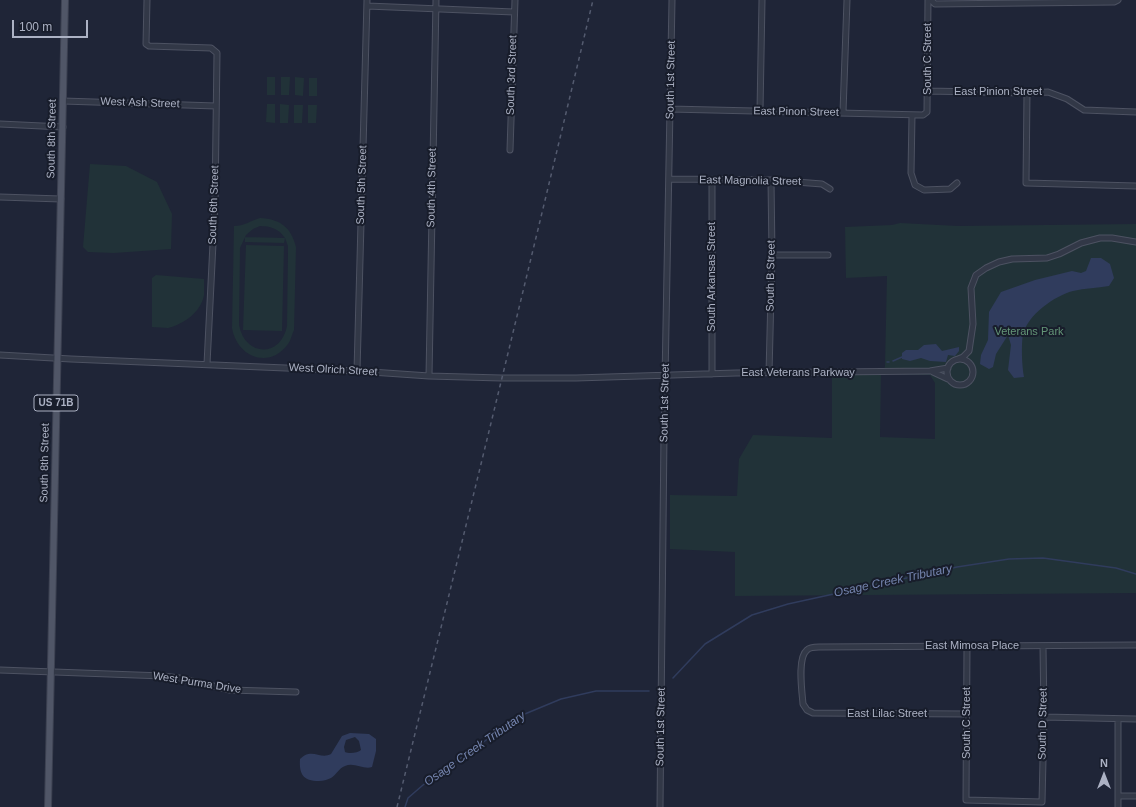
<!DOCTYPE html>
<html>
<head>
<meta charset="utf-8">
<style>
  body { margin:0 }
  #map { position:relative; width:1136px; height:807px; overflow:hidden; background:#1f2537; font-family:Helvetica,sans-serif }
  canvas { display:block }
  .north { position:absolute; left:1084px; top:755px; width:40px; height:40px; -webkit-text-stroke:3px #181d2b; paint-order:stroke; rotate:0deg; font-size:11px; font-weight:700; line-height:16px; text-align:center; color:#acb2c4 }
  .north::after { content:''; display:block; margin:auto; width:14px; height:18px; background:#acb2c4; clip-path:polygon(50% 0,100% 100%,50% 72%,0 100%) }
  .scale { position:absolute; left:12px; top:20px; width:76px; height:18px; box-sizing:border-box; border:2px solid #acb2c4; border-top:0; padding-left:5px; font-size:12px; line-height:14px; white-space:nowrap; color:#acb2c4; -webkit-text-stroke:3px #181d2b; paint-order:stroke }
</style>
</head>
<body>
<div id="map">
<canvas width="1136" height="807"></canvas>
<div class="north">N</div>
<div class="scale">100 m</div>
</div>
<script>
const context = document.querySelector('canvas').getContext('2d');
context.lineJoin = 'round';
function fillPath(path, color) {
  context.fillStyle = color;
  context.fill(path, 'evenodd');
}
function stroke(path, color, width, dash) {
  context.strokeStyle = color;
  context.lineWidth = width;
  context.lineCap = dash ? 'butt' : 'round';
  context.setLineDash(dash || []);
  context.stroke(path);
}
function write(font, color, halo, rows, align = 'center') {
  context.font = font + ' Helvetica,sans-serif';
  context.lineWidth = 4;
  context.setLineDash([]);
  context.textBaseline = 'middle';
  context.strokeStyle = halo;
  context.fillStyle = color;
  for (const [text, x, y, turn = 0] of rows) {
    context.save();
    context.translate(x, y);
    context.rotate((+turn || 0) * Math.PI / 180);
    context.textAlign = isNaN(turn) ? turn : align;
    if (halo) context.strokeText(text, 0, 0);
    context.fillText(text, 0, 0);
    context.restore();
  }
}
fillPath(new Path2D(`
  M 267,77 L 275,77 L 275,95 L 267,95 Z
  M 281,77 L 290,77 L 289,95 L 281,95 Z
  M 295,77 L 304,78 L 303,96 L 295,95 Z
  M 309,78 L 317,78 L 317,96 L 309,96 Z
  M 267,104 L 275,104 L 275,123 L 266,122 Z
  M 280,104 L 289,105 L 288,123 L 280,123 Z
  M 294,105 L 303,105 L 302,123 L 294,123 Z
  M 308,105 L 317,105 L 316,123 L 308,123 Z
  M 90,164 L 126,166 L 157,182 L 172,214 L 171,249 L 114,253 L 88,252 L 83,247 Z
  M 260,218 C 280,219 291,227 296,247 L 294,330 C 292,334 291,340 288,344 C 269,370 237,357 232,328 L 234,226 C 244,226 250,221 260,218 ZM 260,226 C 271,226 279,229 285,238 L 245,237 L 245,242 L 284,243 L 285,238 L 288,246 L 288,253 L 287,326 C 281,358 245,357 239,325 L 240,248 L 246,235 L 253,229 Z
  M 900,223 L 958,226 L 1136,224 L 1136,593 L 735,596 L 735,552 L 670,549 L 670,495 L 737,496 L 739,459 L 753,435 L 832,438 L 832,372 L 881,372 L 880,437 L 935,439 L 935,383 L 930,375 L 884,374 L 885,365 L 887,276 L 846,278 L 845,227 L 892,225 Z
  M 246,245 L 284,246 L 282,331 L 243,330 Z
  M 156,275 L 204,279 C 204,284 204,290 204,295 C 201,312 184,324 168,328 C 163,328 157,327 152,327 L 152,278 Z`), '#213238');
fillPath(new Path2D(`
  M 1091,258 L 1101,258 L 1110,264 L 1114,278 L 1109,286 C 1097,288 1085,288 1073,291 C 1054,296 1028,315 1023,334 C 1021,345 1022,367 1024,377 L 1014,378 L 1008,370 L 1011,345 L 1008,335 L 996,354 L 993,367 L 989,369 L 980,364 L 981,355 L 988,340 L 989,312 L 1001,292 L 1035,280 L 1072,271 L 1081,273 L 1086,271 Z
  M 936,344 L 942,351 L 959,347 L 959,351 L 955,356 L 948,355 L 946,362 L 930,361 L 921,358 L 910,361 L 902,359 L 902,353 L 906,350 L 918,350 L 924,345 Z
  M 350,733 L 369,734 L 376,739 L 376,751 L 372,767 C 364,770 354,762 345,766 C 339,768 336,775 331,778 C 327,780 323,781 319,781 C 303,781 299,774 300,759 C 312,747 320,760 331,754 L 342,736 ZM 355,737 L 359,741 L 361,750 C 358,753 349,754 345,752 L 344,747 L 346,740 Z`), '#303c5d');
stroke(new Path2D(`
  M 893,361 L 902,357
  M 887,362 L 889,362
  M 673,678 L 705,644 L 752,615 L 788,604 L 957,567 L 1009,559 L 1043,558 L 1116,568 L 1136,574
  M 405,807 L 408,798 L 423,785 L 520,716 L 561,699 L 596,691 L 649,691`), '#303c5d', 1.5);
const minor = new Path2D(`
  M 147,0 L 146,44 L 149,46 L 211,48 L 217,53 L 215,203 L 207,364
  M 931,0 L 935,4 L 1114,2 L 1118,0
  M 367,6 L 514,12
  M 928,91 L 1027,93 L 1048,92 L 1067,99 L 1084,110 L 1136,112
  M 1027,93 L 1026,183 L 1136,186
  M 63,101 L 216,106
  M 670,109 L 923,115 L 927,112 L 928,0
  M 760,111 L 762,0
  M 843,112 L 847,0
  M 912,115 L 911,173 L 915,185 L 924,190 L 950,189 L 957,183
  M 0,124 L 63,127
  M 510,150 L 515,0
  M 669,179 L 771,180 L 822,184 L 830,189
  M 0,197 L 61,199
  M 772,255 L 828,255
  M 0,355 L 71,359 L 357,371 L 429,376 L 501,378 L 576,378 L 736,373 L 930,371 L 948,368
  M 958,359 L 963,357 L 969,351 L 973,324 L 971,288 L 976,275 L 986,268 L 999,262 L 1012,259 L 1047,258 L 1059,254 L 1081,243 L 1100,238 L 1112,238 L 1136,242
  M947 372a13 13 0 1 1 26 0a13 13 0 1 1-26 0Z
  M 357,371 L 367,0
  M 933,372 L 948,379
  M 769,373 L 772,255 L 771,180
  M 712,374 L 712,180
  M 429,376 L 436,0
  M 967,646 L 966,800 L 1042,802 L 1044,717 L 1043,646
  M 0,670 L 163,676 L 179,678 L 230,690 L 296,692
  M 967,714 L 813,713 L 807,710 L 803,704 C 802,691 797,658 807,650 C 810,647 815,647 819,647 L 1136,645
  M 1044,717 L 1136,719
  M 1118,796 L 1136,796
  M 660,807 L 664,434 L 672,0
  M 1118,807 L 1118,719`);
const major = new Path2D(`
  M 48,807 L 65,0`);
stroke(minor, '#4d5262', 7);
stroke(major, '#3c4151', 8);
stroke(minor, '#323847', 5);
stroke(major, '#505667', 6);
stroke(new Path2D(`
  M 397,807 C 463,538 529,269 593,0`), '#545b6f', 1.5, [4, 4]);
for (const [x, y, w] of [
  [56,403,44]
]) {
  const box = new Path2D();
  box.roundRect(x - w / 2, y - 8, w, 16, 3);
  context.fillStyle = '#181d2b';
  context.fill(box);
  stroke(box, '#acb2c4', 1);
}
write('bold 10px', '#acb2c4', null, [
  ["US 71B",56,403]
]);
write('11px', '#acb2c4', '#181d2b', [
  ["South C Street",928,59,-90],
  ["South 3rd Street",512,75,-88],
  ["South 1st Street",671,80,-89],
  ["East Pinion Street",998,92],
  ["West Ash Street",140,103,2],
  ["East Pinon Street",796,112,1],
  ["South 8th Street",52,139,-89],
  ["East Magnolia Street",750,181,1],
  ["South 5th Street",362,185,-88],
  ["South 4th Street",432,188,-89],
  ["South 6th Street",214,205,-88],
  ["South B Street",771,276,-89],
  ["South Arkansas Street",712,277,-90],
  ["West Olrich Street",333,370,3],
  ["East Veterans Parkway",798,373],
  ["South 1st Street",665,403,-89],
  ["South 8th Street",45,463,-89],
  ["East Mimosa Place",972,646],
  ["West Purma Drive",197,683,9],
  ["East Lilac Street",887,714],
  ["South C Street",967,723,-90],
  ["South D Street",1043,724,-89],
  ["South 1st Street",661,727,-89]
]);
write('11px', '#649577', '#181d2b', [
  ["Veterans Park",1029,332]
]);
write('italic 12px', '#7484ae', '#181d2b', [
  ["Osage Creek Tributary",893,581,-12],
  ["Osage Creek Tributary",475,749,-35]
]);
</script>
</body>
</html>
